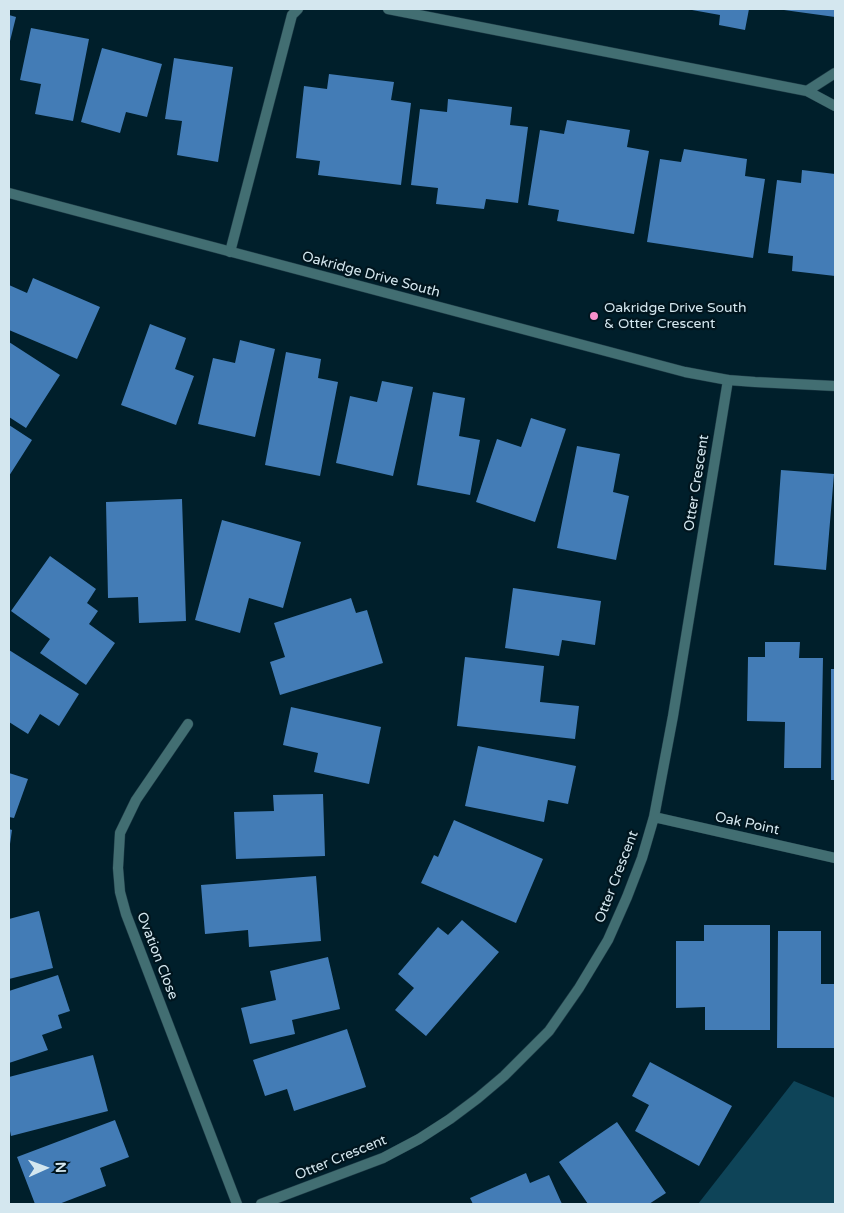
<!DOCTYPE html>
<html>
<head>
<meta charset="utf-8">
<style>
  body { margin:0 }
  #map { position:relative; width:844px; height:1213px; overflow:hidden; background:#001f2b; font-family:"Varela Round",sans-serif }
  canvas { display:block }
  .frame { position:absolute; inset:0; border:10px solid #d4e7ef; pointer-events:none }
  .north { position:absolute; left:20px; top:1143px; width:50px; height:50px; -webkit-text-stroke:4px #00151e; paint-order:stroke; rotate:88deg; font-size:14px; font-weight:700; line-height:20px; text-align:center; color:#d4e7ef }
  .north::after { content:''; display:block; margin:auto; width:18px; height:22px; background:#d4e7ef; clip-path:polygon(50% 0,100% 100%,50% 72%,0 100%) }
</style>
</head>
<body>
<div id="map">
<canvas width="844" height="1213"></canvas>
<div class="frame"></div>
<div class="north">N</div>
</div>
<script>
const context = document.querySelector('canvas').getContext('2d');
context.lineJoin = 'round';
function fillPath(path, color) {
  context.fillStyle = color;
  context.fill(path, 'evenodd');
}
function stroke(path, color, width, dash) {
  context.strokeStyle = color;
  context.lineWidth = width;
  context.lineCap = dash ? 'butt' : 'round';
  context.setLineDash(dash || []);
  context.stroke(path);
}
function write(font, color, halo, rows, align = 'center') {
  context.font = font + ' "Varela Round",sans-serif';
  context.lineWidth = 4.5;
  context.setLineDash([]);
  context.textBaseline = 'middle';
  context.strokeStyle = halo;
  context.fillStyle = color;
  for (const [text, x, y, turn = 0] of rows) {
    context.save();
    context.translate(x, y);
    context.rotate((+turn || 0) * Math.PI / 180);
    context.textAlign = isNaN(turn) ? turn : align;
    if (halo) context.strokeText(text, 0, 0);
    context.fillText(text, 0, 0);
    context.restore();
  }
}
fillPath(new Path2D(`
  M 794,1081 L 835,1098 L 835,1204 L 698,1204 Z`), '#0e4458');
fillPath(new Path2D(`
  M 692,9 L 749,9 L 745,30 L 719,25 L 720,15 L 692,10 Z
  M 784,9 L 835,9 L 835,17 L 784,10 Z
  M 9,15 L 16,17 L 9,45 Z
  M 31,28 L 89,39 L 73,121 L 35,114 L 41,84 L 20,80 Z
  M 102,48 L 162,64 L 147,117 L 126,112 L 120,133 L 81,122 Z
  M 174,58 L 233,67 L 218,162 L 177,155 L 182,121 L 165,119 Z
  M 329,74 L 394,82 L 391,100 L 411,103 L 401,185 L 318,175 L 320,161 L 296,158 L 304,86 L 327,89 Z
  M 448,99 L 512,107 L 510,125 L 528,127 L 518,203 L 486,199 L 484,209 L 436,204 L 438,188 L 411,185 L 420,109 L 447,112 Z
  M 567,120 L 630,130 L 627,147 L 649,151 L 634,234 L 557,221 L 559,210 L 528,205 L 540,130 L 564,134 Z
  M 684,149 L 747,159 L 745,176 L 765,179 L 753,258 L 647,242 L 660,159 L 681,162 Z
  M 802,170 L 835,174 L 835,276 L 792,271 L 793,256 L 768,253 L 777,180 L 801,183 Z
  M 33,278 L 100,307 L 77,359 L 9,330 L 9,285 L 27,293 Z
  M 150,324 L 186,338 L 175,369 L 194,376 L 176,425 L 121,405 Z
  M 240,340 L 275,349 L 255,437 L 198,424 L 213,358 L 235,363 Z
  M 9,342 L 60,375 L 26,428 L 9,417 Z
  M 286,352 L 321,359 L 318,378 L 338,382 L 320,476 L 265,465 Z
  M 382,381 L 413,387 L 393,476 L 336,463 L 350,396 L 377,402 Z
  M 433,392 L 465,398 L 459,436 L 480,440 L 470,495 L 417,485 Z
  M 531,418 L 566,429 L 535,522 L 476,502 L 497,439 L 521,447 Z
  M 9,425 L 32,440 L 9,476 Z
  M 577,446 L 620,454 L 613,492 L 629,496 L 616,560 L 557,548 Z
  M 781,470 L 834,474 L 826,570 L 774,565 Z
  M 182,499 L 186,621 L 139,623 L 138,597 L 108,598 L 106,502 Z
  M 222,520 L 301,542 L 283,608 L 249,598 L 240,633 L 195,620 Z
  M 50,556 L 96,589 L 87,603 L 98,611 L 89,624 L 115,643 L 86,685 L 40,653 L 50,639 L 11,611 Z
  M 513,588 L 601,601 L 595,645 L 562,640 L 559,656 L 505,648 Z
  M 351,598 L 356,613 L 367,610 L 383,663 L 280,695 L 270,662 L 285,657 L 274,623 Z
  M 765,642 L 800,642 L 799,658 L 823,658 L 821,768 L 784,768 L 785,722 L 747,721 L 748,657 L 765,657 Z
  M 9,650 L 79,694 L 59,726 L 40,714 L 28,734 L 9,722 Z
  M 465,657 L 544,666 L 540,702 L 579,706 L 575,739 L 457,726 Z
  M 831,669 L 835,669 L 835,780 L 831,780 Z
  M 291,707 L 381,727 L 369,784 L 314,772 L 318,753 L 283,745 Z
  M 478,746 L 576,766 L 568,804 L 548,800 L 544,822 L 465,806 Z
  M 9,773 L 28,779 L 14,818 L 9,817 Z
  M 323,794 L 325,856 L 236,859 L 234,812 L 274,811 L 273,795 Z
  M 454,820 L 543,859 L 516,923 L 421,883 L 434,855 L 438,857 Z
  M 9,829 L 12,830 L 10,844 L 9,844 Z
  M 316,876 L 321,941 L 249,947 L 248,930 L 205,934 L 201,885 Z
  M 39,911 L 53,968 L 9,979 L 9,919 Z
  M 462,920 L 499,952 L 426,1036 L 395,1010 L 414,988 L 398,974 L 438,927 L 448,935 Z
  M 704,925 L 770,925 L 770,1030 L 705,1030 L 705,1007 L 676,1008 L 676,941 L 704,941 Z
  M 778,931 L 821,931 L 821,984 L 835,984 L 835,1048 L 777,1048 Z
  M 328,957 L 340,1009 L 292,1020 L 295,1034 L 250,1044 L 241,1008 L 276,1000 L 270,971 Z
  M 58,975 L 70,1011 L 58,1015 L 62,1028 L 42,1035 L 48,1050 L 9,1063 L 9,991 Z
  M 347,1029 L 366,1087 L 294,1111 L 287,1089 L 265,1096 L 253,1060 Z
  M 93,1055 L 108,1111 L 11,1136 L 9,1126 L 9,1077 Z
  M 650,1062 L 732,1106 L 699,1166 L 635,1131 L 649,1105 L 632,1096 Z
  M 115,1120 L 129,1157 L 100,1168 L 106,1186 L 59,1204 L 35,1204 L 17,1157 Z
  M 617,1122 L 666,1193 L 649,1204 L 588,1204 L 559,1162 Z
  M 526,1173 L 530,1183 L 549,1175 L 562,1204 L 473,1204 L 470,1198 Z`), '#437cb6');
const minor = new Path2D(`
  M 388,9 L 807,91 L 835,106
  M 807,91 L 835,73
  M 230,252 L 292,15 L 298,9
  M 188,724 L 136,800 L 120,833 L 118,868 L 120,892 L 126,914 L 237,1204
  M 654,817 L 835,858
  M 261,1204 L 383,1158 L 419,1139 L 450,1119 L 478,1098 L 504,1076 L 549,1031 L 579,988 L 608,940 L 627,897 L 642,858 L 654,817 L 673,716 L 728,380`);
const tertiary = new Path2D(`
  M 9,193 L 685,372 L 728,380 L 755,382 L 835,386`);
stroke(minor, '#1e3b46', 11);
stroke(tertiary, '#1e3b46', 11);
stroke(minor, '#426e72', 10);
stroke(tertiary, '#426e72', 10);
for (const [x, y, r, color] of [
  [594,316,5,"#f98fca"]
]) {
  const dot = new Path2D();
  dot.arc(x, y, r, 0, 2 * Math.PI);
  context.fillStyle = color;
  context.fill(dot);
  stroke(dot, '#00151e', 2);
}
write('14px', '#d4e7ef', '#00151e', [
  ["Oakridge Drive South",371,275,15],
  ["Otter Crescent",697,483,-81],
  ["Oak Point",747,824,12],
  ["Otter Crescent",617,877,-69],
  ["Ovation Close",157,956,69],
  ["Otter Crescent",341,1158,-22]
]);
write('14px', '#d4e7ef', '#00151e', [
  ["Oakridge Drive South",604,308],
  ["& Otter Crescent",604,324]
], 'left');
</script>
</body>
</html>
